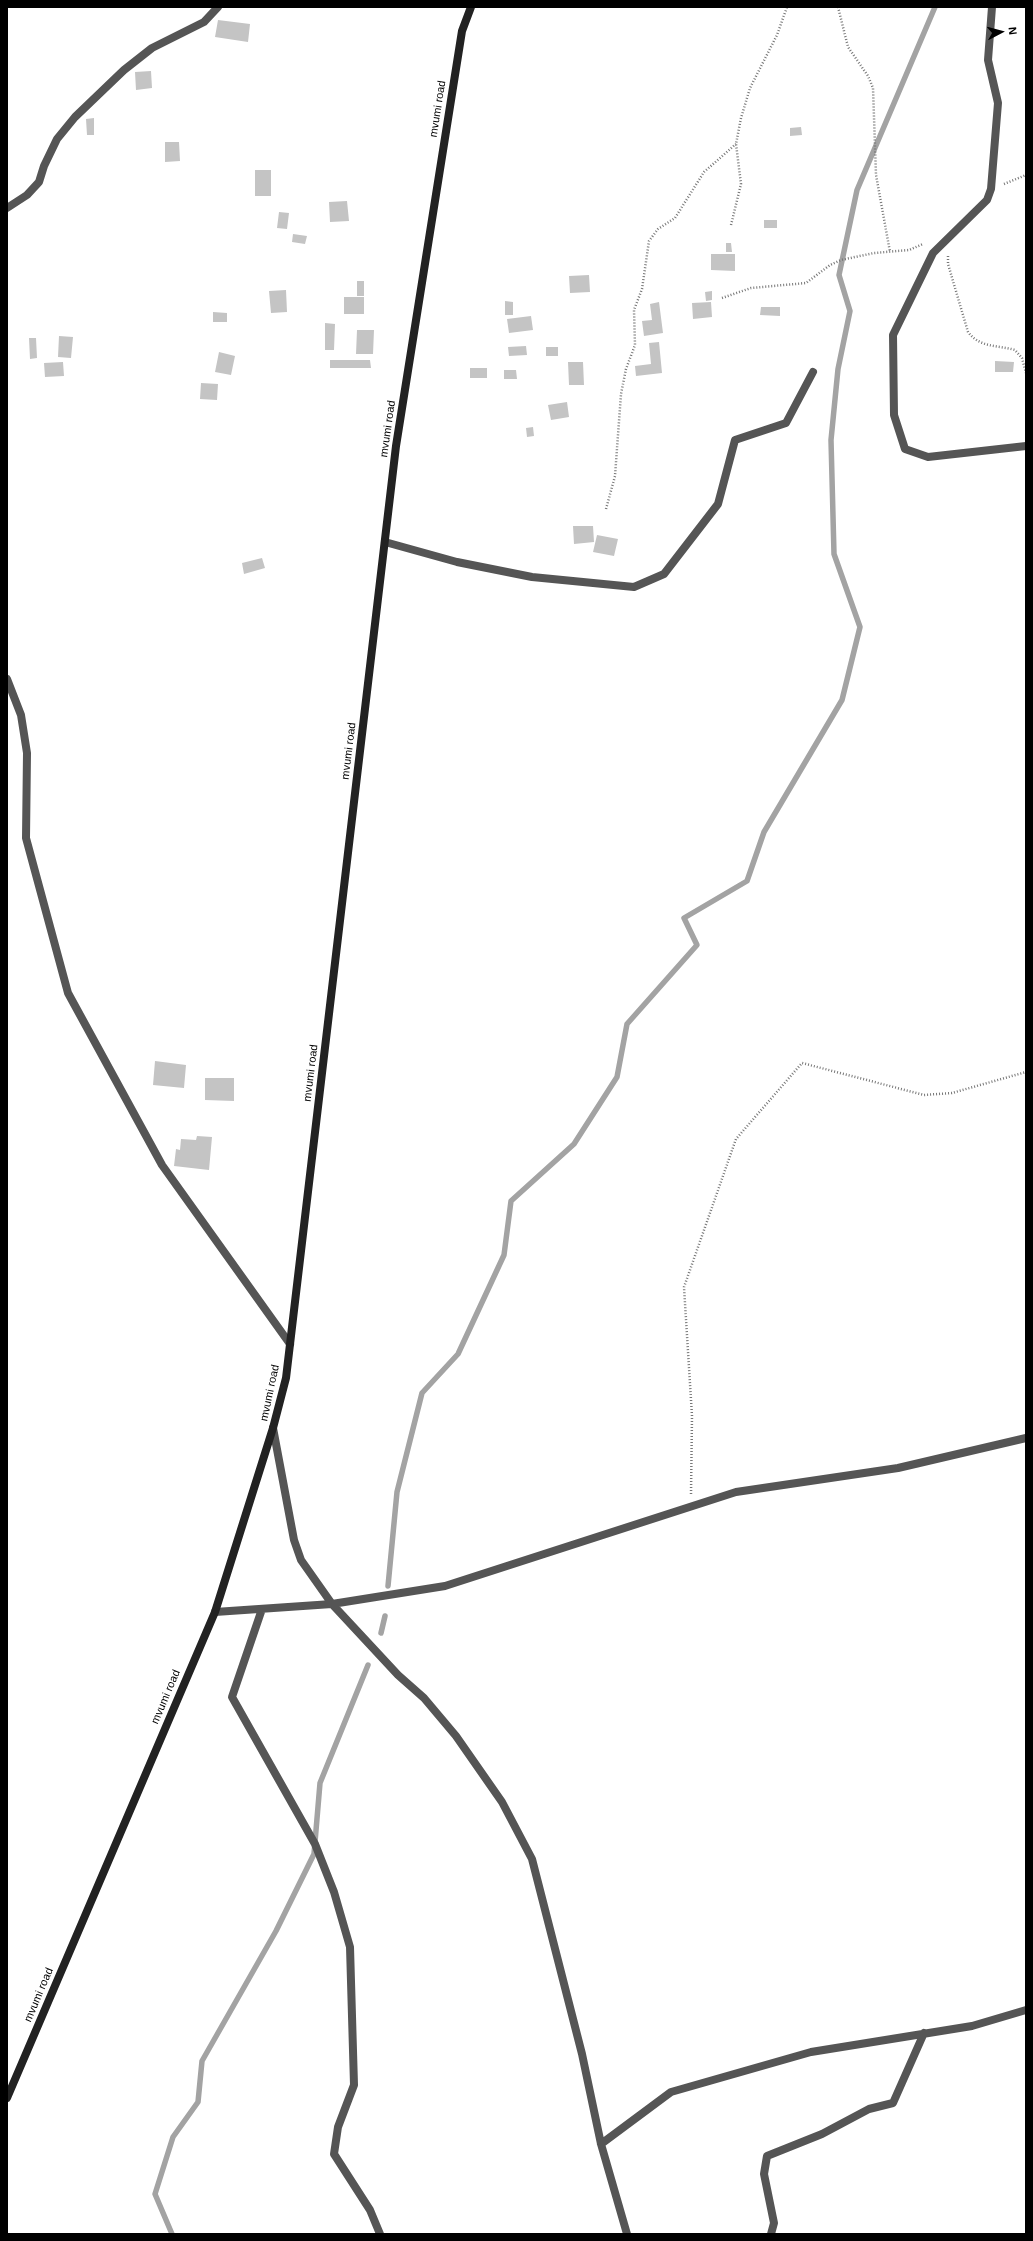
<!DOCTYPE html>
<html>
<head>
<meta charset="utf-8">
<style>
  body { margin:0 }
  #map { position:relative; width:1033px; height:2241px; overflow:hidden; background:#fff; font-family:Arial,sans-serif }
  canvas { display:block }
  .frame { position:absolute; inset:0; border:8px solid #000; pointer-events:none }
  .north { position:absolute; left:981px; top:12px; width:40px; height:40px; -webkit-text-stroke:3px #fff; paint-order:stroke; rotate:84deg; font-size:11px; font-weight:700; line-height:16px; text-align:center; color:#000 }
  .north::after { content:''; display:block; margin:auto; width:14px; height:18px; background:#000; clip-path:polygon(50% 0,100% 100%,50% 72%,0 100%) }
</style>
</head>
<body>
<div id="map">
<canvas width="1033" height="2241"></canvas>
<div class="frame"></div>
<div class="north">N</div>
</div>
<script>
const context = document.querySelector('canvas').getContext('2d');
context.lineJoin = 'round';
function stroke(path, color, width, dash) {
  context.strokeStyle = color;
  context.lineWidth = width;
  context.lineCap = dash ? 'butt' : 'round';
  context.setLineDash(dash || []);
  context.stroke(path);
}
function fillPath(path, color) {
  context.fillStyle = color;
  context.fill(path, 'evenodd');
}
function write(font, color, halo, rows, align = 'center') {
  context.font = font + ' Arial,sans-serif';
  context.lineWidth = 4;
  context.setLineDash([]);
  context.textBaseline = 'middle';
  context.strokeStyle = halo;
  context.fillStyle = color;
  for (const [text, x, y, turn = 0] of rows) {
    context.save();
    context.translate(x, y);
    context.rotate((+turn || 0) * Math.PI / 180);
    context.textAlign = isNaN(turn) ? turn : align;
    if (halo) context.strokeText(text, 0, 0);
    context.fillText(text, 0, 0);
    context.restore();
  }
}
stroke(new Path2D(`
  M 388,1586 L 397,1492 L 422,1393 L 458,1354 L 504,1255 L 511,1201 L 574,1144 L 617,1077 L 627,1024 L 697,945 L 684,918 L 747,881 L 764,832 L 842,700 L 860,627 L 834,554 L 831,440 L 838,369 L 850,311 L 839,275 L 857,190 L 935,7
  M 381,1633 L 385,1616
  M 172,2234 L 155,2194 L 173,2137 L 198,2102 L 202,2061 L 276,1931 L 314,1854 L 320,1783 L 368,1665`), '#a3a3a3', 5.5);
fillPath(new Path2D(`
  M 218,20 L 250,24 L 248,42 L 215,37 Z
  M 151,71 L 152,88 L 136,90 L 135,72 Z
  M 94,118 L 94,135 L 87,135 L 86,119 Z
  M 801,127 L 802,135 L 790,136 L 790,128 Z
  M 165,142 L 179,142 L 180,161 L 165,162 Z
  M 255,170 L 271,170 L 271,196 L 255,196 Z
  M 347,201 L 349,221 L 330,222 L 329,202 Z
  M 279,212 L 289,213 L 287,229 L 277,228 Z
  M 764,220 L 777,220 L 777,228 L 764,228 Z
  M 293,234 L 307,236 L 305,244 L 292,242 Z
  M 726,243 L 731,243 L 732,252 L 726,252 Z
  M 711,254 L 735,254 L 735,271 L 711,270 Z
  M 589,275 L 590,292 L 570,293 L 569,276 Z
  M 357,281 L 364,281 L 364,296 L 357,296 Z
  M 286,290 L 287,312 L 271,313 L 269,291 Z
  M 712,291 L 712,300 L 706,301 L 705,292 Z
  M 344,297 L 364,297 L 364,314 L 344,314 Z
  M 505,301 L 513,302 L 513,315 L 505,315 Z
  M 659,302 L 663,333 L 644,336 L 642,321 L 652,320 L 650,304 Z
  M 711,302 L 712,317 L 693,319 L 692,303 Z
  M 761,307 L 780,307 L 780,316 L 760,315 Z
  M 213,312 L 227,313 L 227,322 L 213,322 Z
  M 531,316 L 533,330 L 509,333 L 507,319 Z
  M 325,323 L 335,324 L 334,350 L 325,350 Z
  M 357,330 L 374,330 L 373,354 L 356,354 Z
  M 59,336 L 73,337 L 71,358 L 58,357 Z
  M 29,338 L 36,338 L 37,358 L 30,359 Z
  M 659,342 L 662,373 L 636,376 L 635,366 L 651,364 L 649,343 Z
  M 526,346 L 527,355 L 509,356 L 508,347 Z
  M 546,347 L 558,347 L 558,356 L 546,356 Z
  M 219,352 L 235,356 L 231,375 L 215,372 Z
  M 330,360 L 370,360 L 371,368 L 330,368 Z
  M 995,361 L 1014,362 L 1013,372 L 995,372 Z
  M 63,362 L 64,376 L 45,377 L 44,363 Z
  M 568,362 L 583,362 L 584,385 L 569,385 Z
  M 470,368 L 487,368 L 487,378 L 470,378 Z
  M 504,370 L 516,370 L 517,379 L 504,379 Z
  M 201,383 L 218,384 L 217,400 L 200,399 Z
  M 567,402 L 569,417 L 551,420 L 548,405 Z
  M 533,427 L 534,436 L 527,437 L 526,428 Z
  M 573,526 L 593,526 L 594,542 L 574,544 Z
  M 597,535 L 618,539 L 614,556 L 593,552 Z
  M 262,558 L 265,568 L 244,574 L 242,563 Z
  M 155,1061 L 186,1065 L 184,1088 L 153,1085 Z
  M 205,1078 L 234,1078 L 234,1101 L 205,1100 Z
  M 197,1136 L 212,1137 L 209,1170 L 174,1166 L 176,1149 L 180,1150 L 181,1139 L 196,1140 Z`), '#c4c4c4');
stroke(new Path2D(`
  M 838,7 L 848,47 L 868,76 L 873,88 L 876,175 L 890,252
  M 1004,184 L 1026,175
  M 731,225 L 741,184 L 736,144 L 741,118 L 750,88 L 777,35 L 787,7
  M 948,256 L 948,264 L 968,332 C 980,348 998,345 1015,350 L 1022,358 L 1026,373
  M 722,298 L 751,288 L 806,283 L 830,265 L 841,260 L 874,253 L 909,250 L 923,244
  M 606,509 L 615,476 L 621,394 L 626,369 L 635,345 L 634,310 L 642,289 L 649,241 L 658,229 L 675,218 L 704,172 L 736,144
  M 691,1494 L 692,1416 L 684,1287 L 736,1139 L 802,1063 L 924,1095 L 952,1093 L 1026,1072`), '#777', 2.5, [1, 2]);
stroke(new Path2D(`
  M 992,7 L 988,60 L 998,103 L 991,189 L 987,200 L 933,253 L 893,335 L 894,415 L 905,449 L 928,457 L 1026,446
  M 7,208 L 27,195 L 39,182 L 44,166 L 57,139 L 75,117 L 124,70 L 152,48 L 204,22 L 218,7
  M 385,542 L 457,562 L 532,577 L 634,587 L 664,574 L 718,504 L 735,440 L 786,423 L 813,372
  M 7,679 L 21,715 L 27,753 L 26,838 L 68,993 L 162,1165 L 290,1344
  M 273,1428 L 294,1540 L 301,1560 L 332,1604 L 398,1675 L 424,1698 L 456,1736 L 502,1802 L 532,1859 L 582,2054 L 601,2144 L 627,2234
  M 262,1609 L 232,1697 L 315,1844 L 334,1892 L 350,1947 L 354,2085 L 338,2127 L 334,2154 L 370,2210 L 380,2234
  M 215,1612 L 332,1604 L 445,1586 L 736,1492 L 898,1468 L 1026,1438
  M 601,2144 L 671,2092 L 811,2052 L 972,2026 L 1026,2010
  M 771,2234 L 774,2223 L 764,2174 L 767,2156 L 822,2134 L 869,2109 L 893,2103 L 924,2033`), '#555', 8);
stroke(new Path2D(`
  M 7,2098 L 215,1612 L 273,1428 L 286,1378 L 396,446 L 462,31 L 471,7`), '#222', 8);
write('11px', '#000', '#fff', [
  ["mvumi road",438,109,-81],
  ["mvumi road",388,429,-82],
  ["mvumi road",349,751,-83],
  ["mvumi road",311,1073,-83],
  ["mvumi road",270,1393,-78],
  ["mvumi road",166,1697,-67],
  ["mvumi road",39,1995,-67]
]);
</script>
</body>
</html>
